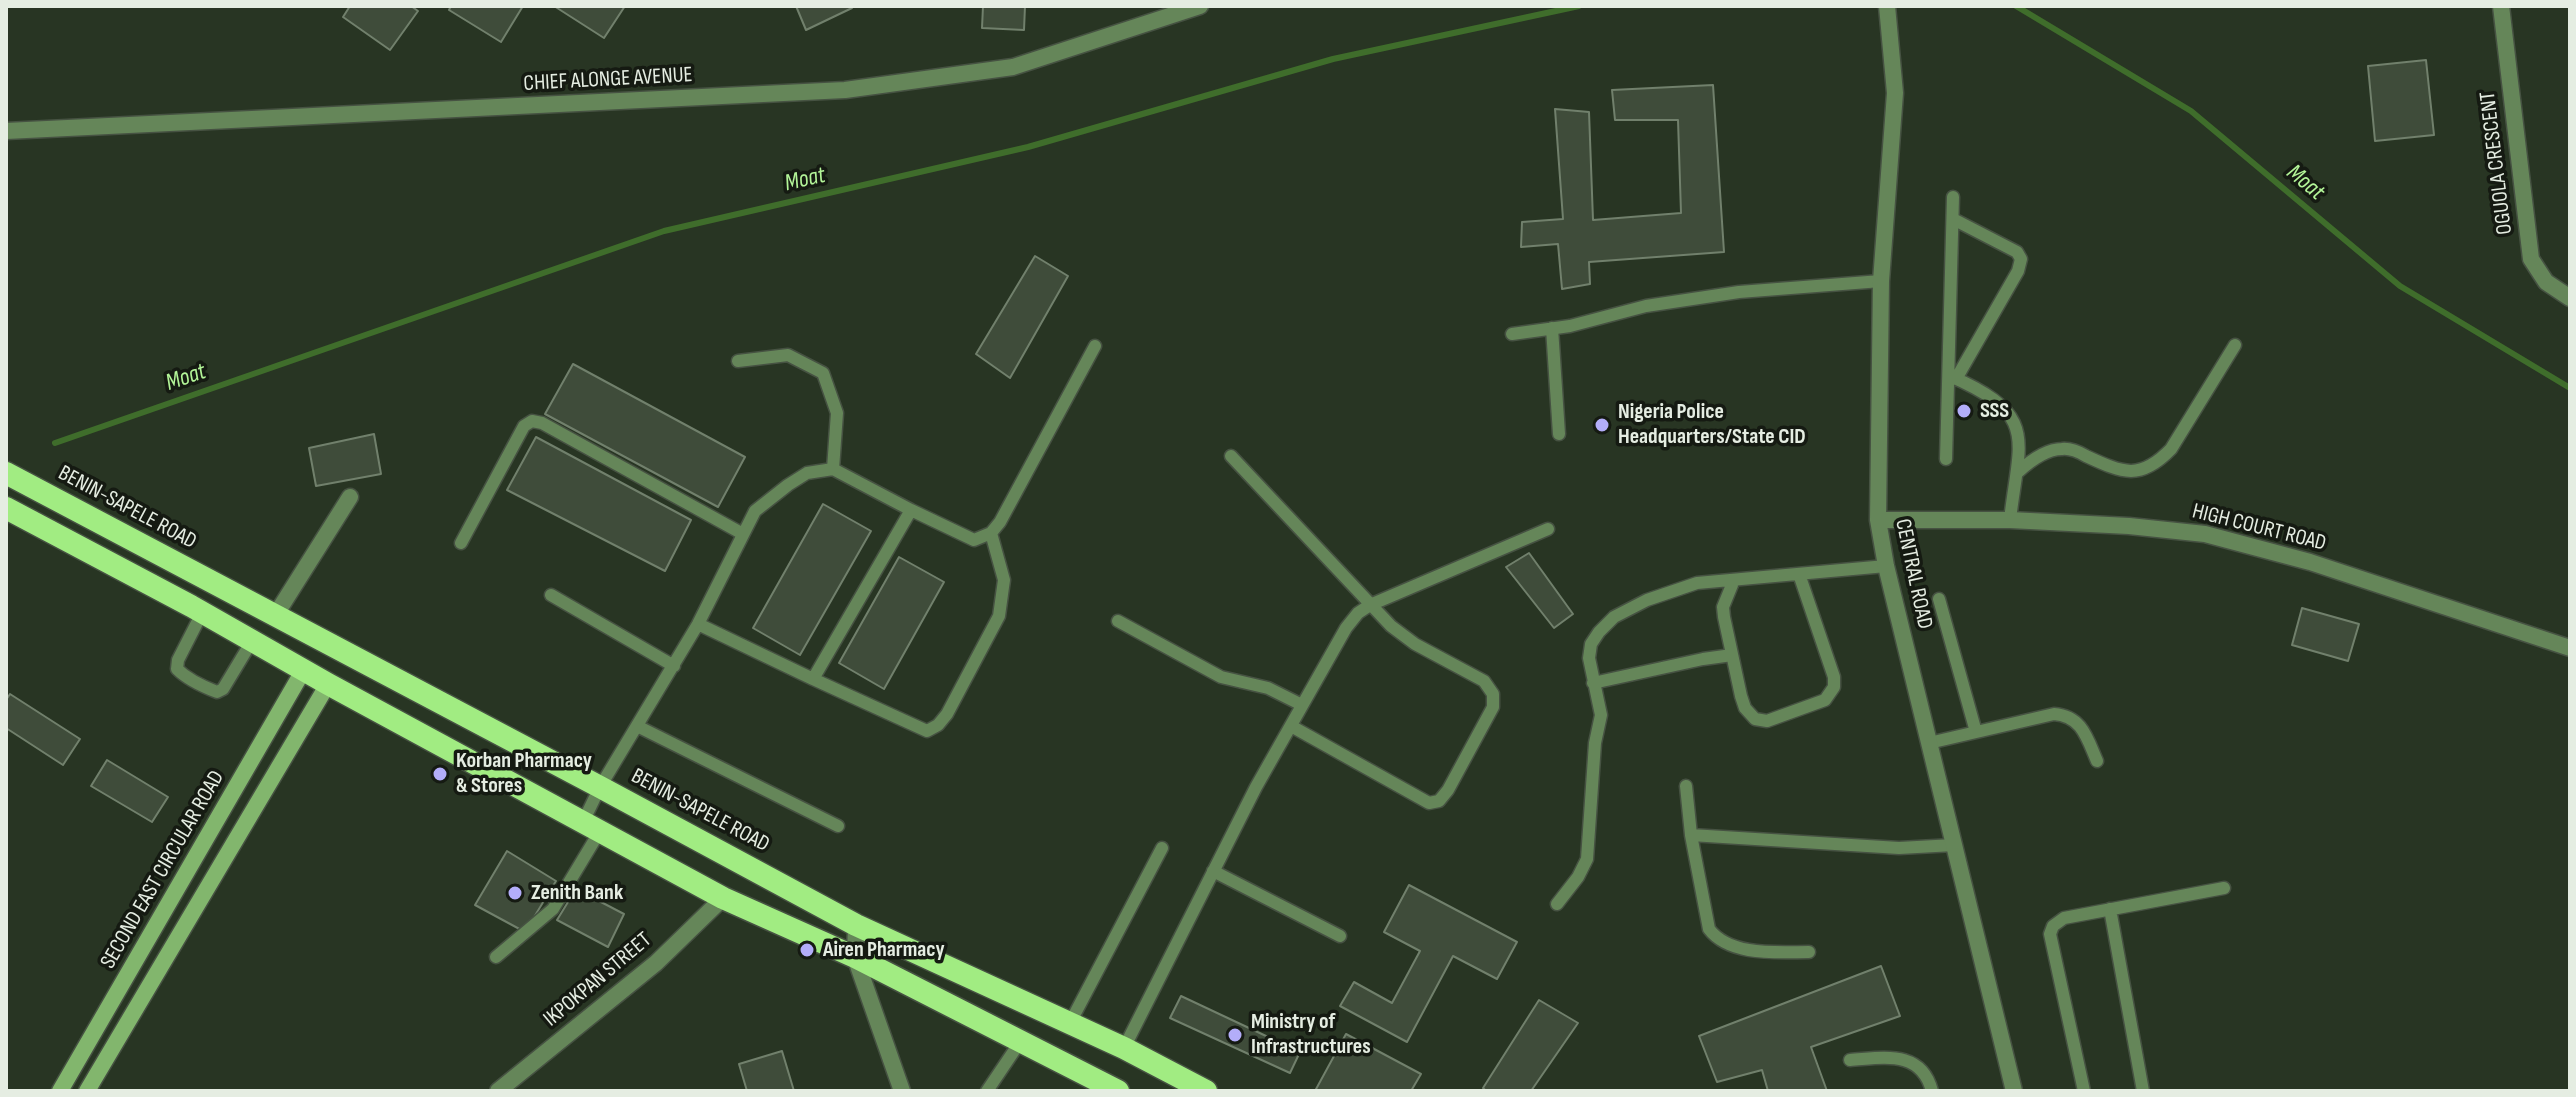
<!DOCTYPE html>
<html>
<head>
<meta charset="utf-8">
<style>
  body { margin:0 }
  #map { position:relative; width:2576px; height:1097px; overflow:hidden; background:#283523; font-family:"Sofia Sans Condensed",sans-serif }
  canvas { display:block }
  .frame { position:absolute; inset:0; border:8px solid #e5ede2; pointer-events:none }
</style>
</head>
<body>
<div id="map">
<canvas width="2576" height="1097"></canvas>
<div class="frame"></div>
</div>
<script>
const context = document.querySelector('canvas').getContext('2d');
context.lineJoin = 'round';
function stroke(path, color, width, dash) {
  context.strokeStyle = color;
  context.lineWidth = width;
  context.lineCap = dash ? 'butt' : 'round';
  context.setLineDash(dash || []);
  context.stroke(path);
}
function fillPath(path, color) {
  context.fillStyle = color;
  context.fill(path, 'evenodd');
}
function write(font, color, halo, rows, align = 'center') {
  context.font = font + ' "Sofia Sans Condensed",sans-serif';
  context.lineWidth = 7;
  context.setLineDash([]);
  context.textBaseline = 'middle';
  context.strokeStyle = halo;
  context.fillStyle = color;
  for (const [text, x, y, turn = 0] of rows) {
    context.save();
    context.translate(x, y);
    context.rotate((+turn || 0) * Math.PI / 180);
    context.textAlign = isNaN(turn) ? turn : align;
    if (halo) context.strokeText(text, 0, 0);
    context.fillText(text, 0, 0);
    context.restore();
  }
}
stroke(new Path2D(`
  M 2016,6 L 2191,111 L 2400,286 L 2570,388
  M 55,443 L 664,231 L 1028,147 L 1333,59 L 1579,6`), '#3f6d2b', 6);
const building = new Path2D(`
  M 350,6 L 411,6 L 418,11 L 390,50 L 343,17 Z
  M 451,6 L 523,6 L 501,42 L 449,10 Z
  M 554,6 L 625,6 L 604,38 Z
  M 796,6 L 851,6 L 852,8 L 806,30 Z
  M 983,6 L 1025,6 L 1024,30 L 982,28 Z
  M 2426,60 L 2434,135 L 2375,141 L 2368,66 Z
  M 1713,85 L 1724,252 L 1589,262 L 1590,284 L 1562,289 L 1558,244 L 1521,247 L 1522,222 L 1563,219 L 1555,109 L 1589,112 L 1593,220 L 1681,213 L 1678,120 L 1615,120 L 1612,90 Z
  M 1035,256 L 1068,276 L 1010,378 L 976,354 Z
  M 573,364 L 745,457 L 718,507 L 545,414 Z
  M 374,434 L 381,474 L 316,486 L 309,448 Z
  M 536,437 L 691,520 L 665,571 L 507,490 Z
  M 823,504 L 871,531 L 800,655 L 753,628 Z
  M 1529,553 L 1573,614 L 1554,628 L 1506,567 Z
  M 899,557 L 944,582 L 884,689 L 839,663 Z
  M 2302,608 L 2359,624 L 2348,661 L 2292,645 Z
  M 10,694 L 80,739 L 63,765 L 6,728 L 6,700 Z
  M 107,760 L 168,797 L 152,822 L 91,786 Z
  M 507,851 L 556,881 L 525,932 L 475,905 Z
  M 1409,885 L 1517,942 L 1497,979 L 1453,956 L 1407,1042 L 1340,1006 L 1354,982 L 1392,1003 L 1420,951 L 1384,932 Z
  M 576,889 L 624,914 L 608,947 L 557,920 Z
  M 1881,966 L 1900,1016 L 1811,1047 L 1827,1091 L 1768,1091 L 1762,1070 L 1717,1082 L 1699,1036 Z
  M 1181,996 L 1300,1052 L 1290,1073 L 1170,1018 Z
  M 1539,1000 L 1578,1023 L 1531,1091 L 1486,1091 L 1483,1088 Z
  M 1346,1034 L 1421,1074 L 1411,1091 L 1315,1091 Z
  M 782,1051 L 794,1091 L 747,1091 L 739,1064 Z`);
fillPath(building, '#3f4c3a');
stroke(building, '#71806c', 2);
const service = new Path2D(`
  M 1953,219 L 2017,252 L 2021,259 L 2018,271 L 1956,379
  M 1552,328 L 1559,434
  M 1512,334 L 1570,326 L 1646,306 L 1739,292 L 1881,281
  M 738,361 L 788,355 L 823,373 L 837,413 L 833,469
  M 1950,376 C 2040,415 2019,439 2010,520
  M 1231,456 L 1391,626 L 1415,644 L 1484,681 L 1493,694 L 1493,707 L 1448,790 L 1439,801 L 1429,803 L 1291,726
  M 1946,459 L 1953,197
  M 2018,472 C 2029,462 2046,449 2062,449 C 2071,448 2079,452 2086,456 C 2123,473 2140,481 2171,449 L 2235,345
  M 911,510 L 813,679 L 927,731 L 938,725 L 947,714 L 999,616 L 1004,580 L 991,533
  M 461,543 L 524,426 L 532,421 L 542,423 L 743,534
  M 1734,580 L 1723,607 L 1724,617 L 1741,696 L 1745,708 L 1755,719 L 1767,721 L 1825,700 L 1834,687 L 1834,677 L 1799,574
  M 551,595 L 674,666
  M 1939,599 L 1976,732
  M 202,613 L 178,660 L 177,669 C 187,679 204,687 217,692 L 223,689 L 252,641
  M 1118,621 L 1221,677 L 1268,688 L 1302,705
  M 698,624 L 813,679
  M 1593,683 L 1703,659 L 1732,655
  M 637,726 L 838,826
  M 1929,743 L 2054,714 C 2082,716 2087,738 2097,761
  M 1686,786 L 1691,835 L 1709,929 C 1730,957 1779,952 1809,952
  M 583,822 L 600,787 L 698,624 L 755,511 L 788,485 L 807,473 L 833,469 L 911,510 L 974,540 L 991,533 L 1000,522 L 1095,346
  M 1691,835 L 1899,848 L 1954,845
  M 1213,871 L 1340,936
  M 1557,904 L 1578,877 L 1587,859 L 1595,743 L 1601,715 L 1589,658 L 1591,644 L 1599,632 L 1614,617 L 1647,600 L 1697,583 L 1886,566
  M 2110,909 L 2143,1091
  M 496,957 L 553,909 L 600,831
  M 1070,1023 L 1162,848
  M 1124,1048 L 1256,787 L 1346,628 L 1358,613 L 1370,605 L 1548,529
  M 1850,1060 C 1883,1058 1921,1049 1932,1091
  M 987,1091 L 1020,1042
  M 2084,1091 L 2050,934 L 2053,926 L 2064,918 L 2224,888`);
const minor = new Path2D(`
  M 1887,6 L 1895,93 L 1881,281 L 1878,520 L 1886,566 L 2014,1091
  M 2501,6 L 2531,259 L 2546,282 L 2570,298
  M 6,131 L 845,90 L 1013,67 L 1200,6
  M 1878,520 L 2010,520 L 2129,526 L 2205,534 L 2310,562 L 2570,648
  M 275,616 L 350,497
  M 498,1091 L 656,963 L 723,898`);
const tertiary = new Path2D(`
  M 856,925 L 855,957 L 902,1091`);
const secondary = new Path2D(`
  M 60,1091 L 303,671
  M 87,1091 L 328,684`);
const trunk = new Path2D(`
  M 6,473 L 600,787 L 856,925 L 1124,1048 L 1206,1091
  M 6,508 L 191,606 L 328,684 L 723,898 L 855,957 L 1118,1091`);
stroke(service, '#465242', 15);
stroke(minor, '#465242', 19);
stroke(tertiary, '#465242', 19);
stroke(secondary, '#465242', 19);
stroke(trunk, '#465242', 25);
stroke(service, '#658659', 12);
stroke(minor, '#658659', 16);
stroke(tertiary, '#658659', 16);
stroke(secondary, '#82b66d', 16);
stroke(trunk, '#a1ec82', 22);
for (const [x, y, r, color] of [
  [1964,411,8,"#b3adf9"],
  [1602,425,8,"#b3adf9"],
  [440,774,8,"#b3adf9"],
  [515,893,8,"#b3adf9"],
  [807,950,8,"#b3adf9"],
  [1235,1035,8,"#b3adf9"]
]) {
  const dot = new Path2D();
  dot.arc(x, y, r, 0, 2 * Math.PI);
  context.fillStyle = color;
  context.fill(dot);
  stroke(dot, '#151a12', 3);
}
write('22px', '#e5ede2', '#151a12', [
  ["CHIEF ALONGE AVENUE",608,80,-3],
  ["OGUOLA CRESCENT",2497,163,-97],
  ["BENIN-SAPELE ROAD",127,508,28],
  ["HIGH COURT ROAD",2259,528,14],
  ["CENTRAL ROAD",1913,574,78],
  ["BENIN-SAPELE ROAD",700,811,28],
  ["SECOND EAST CIRCULAR ROAD",163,870,-60],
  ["IKPOKPAN STREET",598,980,-40]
]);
write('bold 22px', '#e5ede2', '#151a12', [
  ["SSS",1980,411],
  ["Nigeria Police",1618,412],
  ["Headquarters/State CID",1618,437],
  ["Korban Pharmacy",456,761],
  ["& Stores",456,786],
  ["Zenith Bank",531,893],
  ["Airen Pharmacy",823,950],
  ["Ministry of",1251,1022],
  ["Infrastructures",1251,1047]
], 'left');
write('italic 24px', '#b3f598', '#151a12', [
  ["Moat",805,180,-13],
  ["Moat",2305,183,40],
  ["Moat",186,378,-19]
]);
</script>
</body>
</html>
